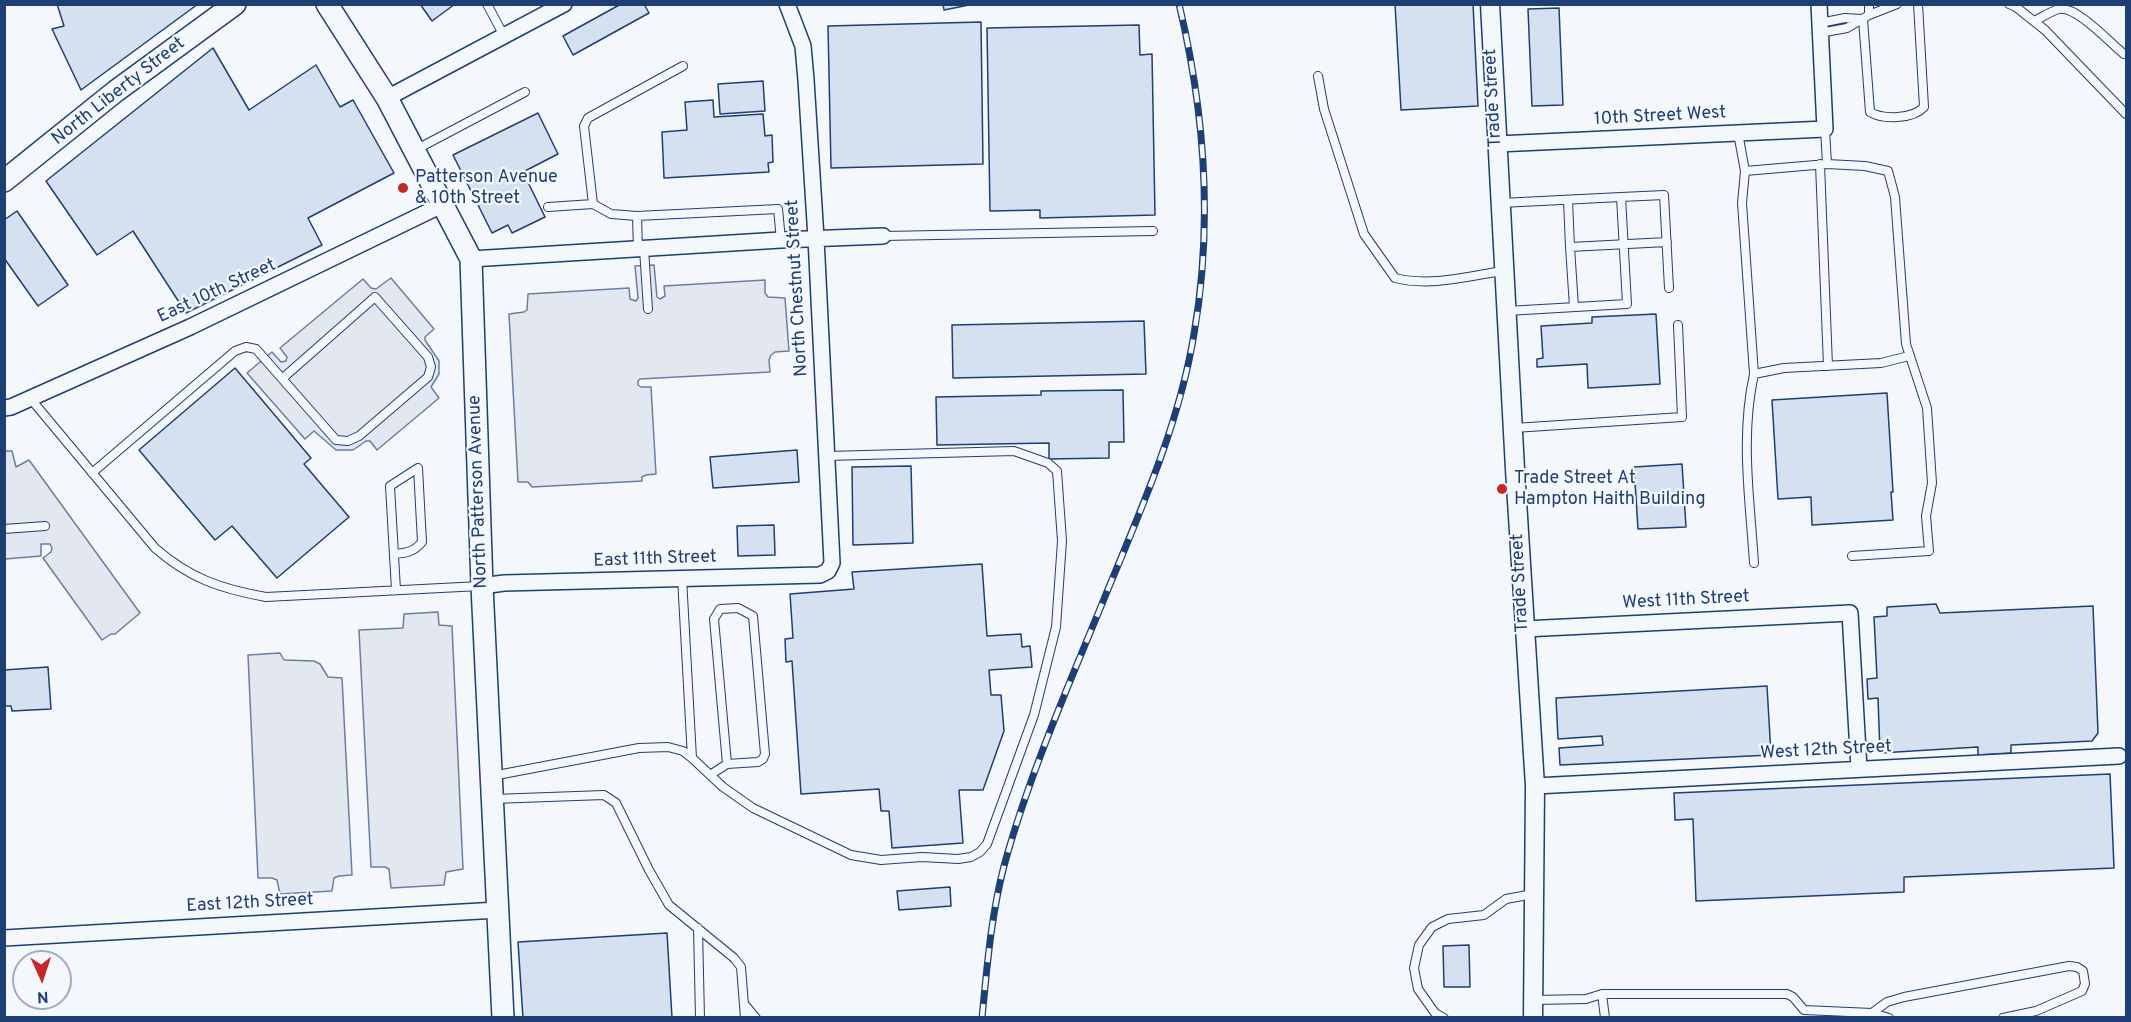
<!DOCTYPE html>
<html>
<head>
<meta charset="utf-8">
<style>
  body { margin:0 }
  #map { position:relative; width:2131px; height:1022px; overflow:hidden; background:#f4f7fb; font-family:Overpass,sans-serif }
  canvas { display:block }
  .frame { position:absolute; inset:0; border:6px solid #1d3f73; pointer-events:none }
  .north { position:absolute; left:12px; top:950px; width:60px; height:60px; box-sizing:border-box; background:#f4f7fb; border:2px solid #9eadc5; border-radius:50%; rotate:177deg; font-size:16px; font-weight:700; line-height:24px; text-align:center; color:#1d3f73 }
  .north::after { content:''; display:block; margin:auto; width:21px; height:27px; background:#c62828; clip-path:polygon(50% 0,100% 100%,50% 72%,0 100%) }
</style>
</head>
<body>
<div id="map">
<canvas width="2131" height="1022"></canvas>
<div class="frame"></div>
<div class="north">N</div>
</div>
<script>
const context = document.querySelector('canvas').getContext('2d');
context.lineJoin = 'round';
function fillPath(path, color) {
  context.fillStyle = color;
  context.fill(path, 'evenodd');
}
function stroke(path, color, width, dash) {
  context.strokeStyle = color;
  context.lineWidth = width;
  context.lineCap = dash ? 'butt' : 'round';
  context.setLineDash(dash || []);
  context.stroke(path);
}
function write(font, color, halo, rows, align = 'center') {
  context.font = font + ' Overpass,sans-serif';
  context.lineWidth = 4.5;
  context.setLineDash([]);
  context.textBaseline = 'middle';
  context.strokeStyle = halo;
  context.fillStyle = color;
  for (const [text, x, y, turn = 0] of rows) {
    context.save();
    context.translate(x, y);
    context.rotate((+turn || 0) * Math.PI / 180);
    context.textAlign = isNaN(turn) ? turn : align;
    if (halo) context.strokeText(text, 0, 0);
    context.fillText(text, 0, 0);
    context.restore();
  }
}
const parking = new Path2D(`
  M 654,265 L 657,297 L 660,299 L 665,296 L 664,286 L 765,280 L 765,293 L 768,297 L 785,298 L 789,351 L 775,352 L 771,355 L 769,360 L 770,372 L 640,379 L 638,381 L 638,385 L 641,387 L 651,387 L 656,474 L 646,475 L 642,477 L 642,481 L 532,487 L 528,482 L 518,482 L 509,314 L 524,312 L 527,310 L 528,294 L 629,288 L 630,299 L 636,301 L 638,298 L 635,266 Z
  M 391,278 L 434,329 L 425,337 L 425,340 L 439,361 L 439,374 L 431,387 L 439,398 L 377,450 L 370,441 L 366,441 L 353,450 L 336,450 L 314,431 L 305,439 L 247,373 L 272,352 L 281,362 L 286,361 L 287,357 L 280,348 L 363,279 L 371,288 L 376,289 Z
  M 5,451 L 12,451 L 16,467 L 29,460 L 140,613 L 115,634 L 111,634 L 102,640 L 43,558 L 51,552 L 52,548 L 50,544 L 41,544 L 41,556 L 5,559 Z
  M 438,612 L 439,625 L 452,626 L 463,869 L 446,872 L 444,885 L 391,888 L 389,869 L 385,867 L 371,867 L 359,630 L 403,628 L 404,614 Z
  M 280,653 L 284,660 L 314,661 L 320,664 L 328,677 L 342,678 L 352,875 L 339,876 L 334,878 L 332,891 L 280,894 L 277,880 L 272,878 L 258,878 L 248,655 Z`);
fillPath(parking, '#e3e8f0');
stroke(parking, '#687fa3', 1.5);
const building = new Path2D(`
  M 57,4 L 198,4 L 81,90 L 52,29 L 64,26 Z
  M 420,4 L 455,4 L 432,21 Z
  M 621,4 L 644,4 L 649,13 L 573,55 L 563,36 Z
  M 943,4 L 974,4 L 944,10 Z
  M 1395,4 L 1473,4 L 1478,106 L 1401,110 Z
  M 1559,8 L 1563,105 L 1532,106 L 1528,9 Z
  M 981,22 L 983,164 L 831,168 L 828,26 Z
  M 1139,25 L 1140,55 L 1152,54 L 1155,215 L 1040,218 L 1040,210 L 990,211 L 987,28 Z
  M 213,48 L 249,110 L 316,65 L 340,107 L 353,100 L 394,173 L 308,218 L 322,245 L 186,313 L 133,231 L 97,255 L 46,181 Z
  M 763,81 L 765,111 L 720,114 L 718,84 Z
  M 713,100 L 714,117 L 763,114 L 765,136 L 772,135 L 773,162 L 768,163 L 769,172 L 664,178 L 662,132 L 687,130 L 685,102 Z
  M 538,113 L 558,154 L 523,172 L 545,217 L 512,233 L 508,225 L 492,233 L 453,155 Z
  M 17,211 L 68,285 L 38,306 L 4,258 L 4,220 Z
  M 1656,314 L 1660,384 L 1588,388 L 1587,364 L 1537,367 L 1537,359 L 1543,358 L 1541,326 L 1592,323 L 1592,317 Z
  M 1144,321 L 1146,374 L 953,378 L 952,325 Z
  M 235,368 L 311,458 L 304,464 L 349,517 L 277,578 L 232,526 L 215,540 L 139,450 Z
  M 1123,390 L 1124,442 L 1109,442 L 1109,458 L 1049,459 L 1049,443 L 937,445 L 936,397 L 1041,395 L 1041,391 Z
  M 1887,393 L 1893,492 L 1891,492 L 1893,520 L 1812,525 L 1811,497 L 1778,499 L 1772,400 Z
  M 797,450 L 799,482 L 713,488 L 710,457 Z
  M 1682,464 L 1686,527 L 1638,529 L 1634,467 Z
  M 911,466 L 913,543 L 853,545 L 852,467 Z
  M 774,525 L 775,555 L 738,556 L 737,526 Z
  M 982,564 L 987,636 L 1021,634 L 1022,647 L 1030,646 L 1032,667 L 989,670 L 991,695 L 1001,695 L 1004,731 L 983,790 L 959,790 L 963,843 L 892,848 L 889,811 L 881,811 L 879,789 L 801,794 L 792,661 L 786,662 L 785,639 L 793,638 L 790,594 L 854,589 L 852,572 Z
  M 1936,604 L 1940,613 L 2093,606 L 2098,733 L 2092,741 L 2011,745 L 2011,753 L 1978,755 L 1978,747 L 1880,753 L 1878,698 L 1868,699 L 1867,679 L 1877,678 L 1874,617 L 1887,616 L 1887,607 Z
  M 48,667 L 51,709 L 12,711 L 11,706 L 4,706 L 4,670 Z
  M 1767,686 L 1771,755 L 1560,765 L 1559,748 L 1603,745 L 1602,736 L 1558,739 L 1556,698 Z
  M 2110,774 L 2114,868 L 1904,877 L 1904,892 L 1696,901 L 1693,819 L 1675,820 L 1674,793 Z
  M 950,887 L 951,906 L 899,910 L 897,891 Z
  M 667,933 L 672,1018 L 523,1018 L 518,942 Z
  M 1469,945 L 1470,987 L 1444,987 L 1443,946 Z`);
fillPath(building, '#d5e0f0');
stroke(building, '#1d3f73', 1.5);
const service = new Path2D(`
  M 487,4 L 504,36
  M 1869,4 L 1869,15
  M 2009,4 L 2016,7 L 2045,30 L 2126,114
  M 1863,19 L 1870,112 C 1883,120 1913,119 1924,107 L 1918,4
  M 2034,21 C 2041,18 2051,11 2059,9 C 2077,6 2110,43 2124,54
  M 1820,23 L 1845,18 L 1861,19
  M 1820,33 L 1847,28 L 1869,15 L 1897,4
  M 683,66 L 588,118 L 584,126 L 593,204 L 611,214 L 637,216 L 778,209 L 781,240
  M 1318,76 L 1324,109 L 1364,234 L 1395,278 C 1431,287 1468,276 1503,271
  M 1825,129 L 1827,164 L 1865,166 L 1888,171 L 1895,197 L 1906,344 L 1927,408 L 1932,483 L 1926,516 L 1929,551 L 1852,556
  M 1738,133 L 1745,171
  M 417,149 L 525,92
  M 1820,164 L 1828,366
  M 1621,197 L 1664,195 L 1669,288
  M 1568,200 L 1570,247
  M 1501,203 L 1621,197 L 1627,304 L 1507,311
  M 548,207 L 593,204
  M 637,216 L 638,250
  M 883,236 L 1153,231
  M 644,249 L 648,309
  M 1574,307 L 1570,247 L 1667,242
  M 1754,374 L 1742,203 L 1745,171 L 1827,164
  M 30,398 L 155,548 C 189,578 221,589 266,597 L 480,586
  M 1514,428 L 1682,417 L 1678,325
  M 92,473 L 235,351 L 246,347 L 256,349 L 336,440 L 348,441 L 359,436 L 428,377 L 431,367 L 428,357 L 375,297 L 283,378
  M 4,529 L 45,526
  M 394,554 C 406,553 414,552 422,542 L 418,468 L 390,486 L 396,590
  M 1754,563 C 1750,500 1740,437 1754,374 L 1784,368 L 1881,363 L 1909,356
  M 682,578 L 692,758
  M 710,775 L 727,764 L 758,762 L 763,759 L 765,754 L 753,616 L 738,608 L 720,609 L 714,619 L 727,764
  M 492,776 L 639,748 L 668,747 L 683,751 L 692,758 L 723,787 L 753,808 L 851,855 L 881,860 L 922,857 L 958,859 L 971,857 L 980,852 L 987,844 L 1034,715 L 1056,627 L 1062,541 L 1057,471 L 1048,463 L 1014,451 L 827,456
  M 493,799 L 604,795 L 616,803 L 649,870 L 669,905 L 734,958 L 741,967 L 745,1018
  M 698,928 L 700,1018
  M 1602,994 L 1605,1018
  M 1534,1000 L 1586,999 L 1602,994 L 1787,994 L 1793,997 L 1804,1010 L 1872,1013 L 1872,1018
  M 745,1005 L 756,1018
  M 1872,1013 L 1887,1002 L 1904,997 L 2069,966 L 2077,967 L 2083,971 L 2085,984 L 2082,991 L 2036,1011 L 2003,1018
  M 1872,1013 L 1889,1018
  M 1444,1018 L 1435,1013 L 1418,989 L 1414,968 L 1419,945 L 1432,927 L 1448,919 L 1484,915 L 1506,899 L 1533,894`);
const minor = new Path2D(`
  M 387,98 L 564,4
  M 1497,144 L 1825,129 L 1819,4
  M 471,259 L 781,240 L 883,236
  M 4,408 L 11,407 L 190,327 L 444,204
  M 482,586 L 504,583 L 820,575 L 828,571 L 832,563 L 816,238 L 806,80 L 803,46 L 787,4
  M 1524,629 L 1850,613 L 1859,769
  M 1535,786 L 2119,756
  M 4,938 L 498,910`);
const tertiary = new Path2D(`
  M 1490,4 L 1515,469 L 1535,786 L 1533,1018`);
const secondary = new Path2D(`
  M 327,4 L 387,98 L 471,259 L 482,586 L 503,1018
  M 4,181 L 116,91 L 235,4`);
stroke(service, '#1d3f73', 10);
stroke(minor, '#1d3f73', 18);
stroke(tertiary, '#1d3f73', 21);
stroke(secondary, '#1d3f73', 24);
stroke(service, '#f4f7fb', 8);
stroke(minor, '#f4f7fb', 15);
stroke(tertiary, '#f4f7fb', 18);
stroke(secondary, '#f4f7fb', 21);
const rail = new Path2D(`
  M 982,1018 C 987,967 991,916 1004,866 C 1029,775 1068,687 1104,599 C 1139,514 1179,426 1194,334 C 1213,224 1205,113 1179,4`);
stroke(rail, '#1d3f73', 7);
stroke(rail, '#f4f7fb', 4.5, [14]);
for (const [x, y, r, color] of [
  [403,188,6,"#c62828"],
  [1502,489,6,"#c62828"]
]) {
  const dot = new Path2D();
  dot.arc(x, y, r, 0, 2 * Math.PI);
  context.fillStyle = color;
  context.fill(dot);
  stroke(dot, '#f4f7fb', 2);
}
write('18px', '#1d3f73', '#f4f7fb', [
  ["North Liberty Street",119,92,-38],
  ["Trade Street",1494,98,-93],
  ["10th Street West",1660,117,-3],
  ["North Chestnut Street",798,288,-93],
  ["East 10th Street",217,292,-25],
  ["North Patterson Avenue",479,492,-92],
  ["East 11th Street",655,560,-2],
  ["Trade Street",1521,583,-93],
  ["West 11th Street",1686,601,-3],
  ["West 12th Street",1826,751,-3],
  ["East 12th Street",250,904,-3]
]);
write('18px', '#1d3f73', '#f4f7fb', [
  ["Patterson Avenue",415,178],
  ["& 10th Street",415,199],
  ["Trade Street At",1514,479],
  ["Hampton Haith Building",1514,500]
], 'left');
</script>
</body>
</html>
